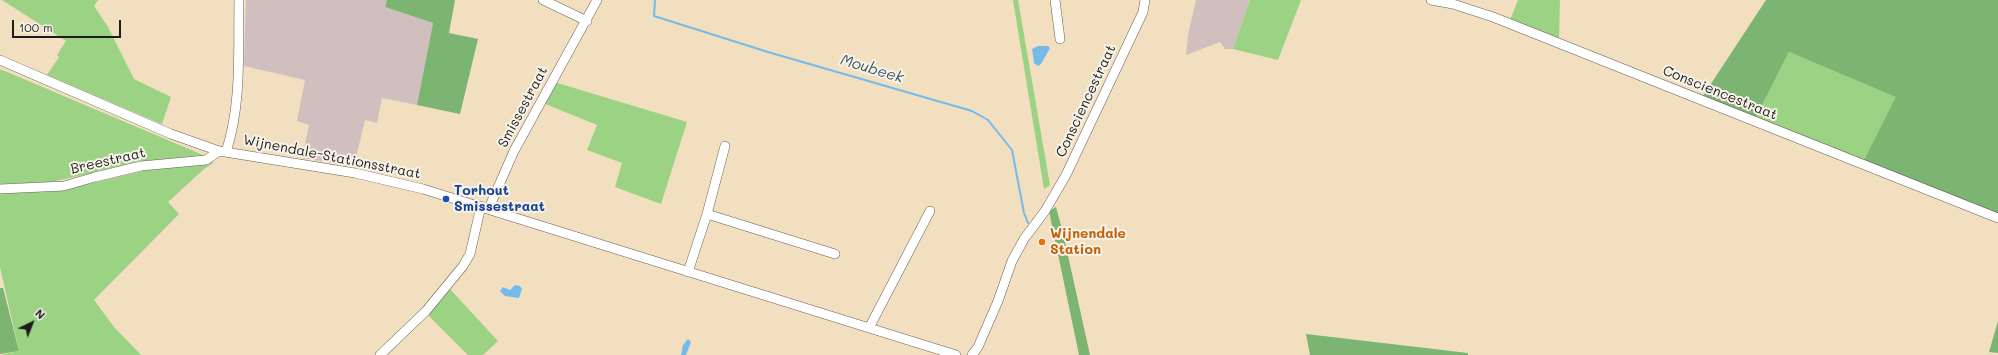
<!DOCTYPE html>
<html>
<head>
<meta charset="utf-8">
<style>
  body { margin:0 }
  #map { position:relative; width:1998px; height:355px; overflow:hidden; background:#f1dfc0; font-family:Mali,sans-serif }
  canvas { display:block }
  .north { position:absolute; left:12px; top:303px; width:40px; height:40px; -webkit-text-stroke:3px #f7f3e8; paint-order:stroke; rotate:43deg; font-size:11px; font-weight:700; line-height:16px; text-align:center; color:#1c1c1c }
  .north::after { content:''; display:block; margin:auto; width:14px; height:18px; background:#1c1c1c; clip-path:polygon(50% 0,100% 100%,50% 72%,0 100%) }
  .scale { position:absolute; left:12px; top:20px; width:109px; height:18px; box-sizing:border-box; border:2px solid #1c1c1c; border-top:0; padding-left:5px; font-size:12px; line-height:14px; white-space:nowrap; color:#1c1c1c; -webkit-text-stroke:3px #f7f3e8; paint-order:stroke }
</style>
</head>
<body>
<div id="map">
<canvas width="1998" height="355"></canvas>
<div class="north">N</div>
<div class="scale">100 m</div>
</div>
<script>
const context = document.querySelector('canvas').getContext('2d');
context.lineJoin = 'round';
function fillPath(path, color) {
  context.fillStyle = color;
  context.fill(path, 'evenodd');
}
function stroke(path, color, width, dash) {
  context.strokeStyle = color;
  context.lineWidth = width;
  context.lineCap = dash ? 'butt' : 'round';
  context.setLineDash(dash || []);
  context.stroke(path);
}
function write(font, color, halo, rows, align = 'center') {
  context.font = font + ' Mali,sans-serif';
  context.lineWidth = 4;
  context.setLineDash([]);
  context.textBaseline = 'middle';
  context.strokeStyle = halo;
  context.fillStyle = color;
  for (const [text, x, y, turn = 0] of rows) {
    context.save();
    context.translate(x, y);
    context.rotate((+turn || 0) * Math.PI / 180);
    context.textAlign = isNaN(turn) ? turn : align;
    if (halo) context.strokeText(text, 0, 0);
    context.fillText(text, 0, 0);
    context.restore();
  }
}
fillPath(new Path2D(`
  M 246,0 L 387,0 L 385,7 L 433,23 L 417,105 L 382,98 L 377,123 L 365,120 L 354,166 L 302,158 L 309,125 L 297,121 L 305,80 L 244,66 Z
  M 1196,0 L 1250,0 L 1233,49 L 1225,49 L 1220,42 L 1186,55 L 1188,35 Z`), '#d1bfbf');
fillPath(new Path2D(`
  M 2,0 L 98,0 L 94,6 L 108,27 L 134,79 L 171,97 L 162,124 L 47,75 L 59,57 L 57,55 L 66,41 Z
  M 1013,0 L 1018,0 L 1050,185 L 1044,189 Z
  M 1250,0 L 1301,0 L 1278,60 L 1233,49 Z
  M 1518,0 L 1560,0 L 1559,40 L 1510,20 Z
  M 1789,52 L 1897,97 L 1863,162 L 1755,119 Z
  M 0,69 L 203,155 L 141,162 L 47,183 L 0,184 Z
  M 554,82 L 687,122 L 661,204 L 615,187 L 622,163 L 587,150 L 597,125 L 543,103 Z
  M 215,162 L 204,169 L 168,202 L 179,214 L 94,300 L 114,327 L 141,355 L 0,355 L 19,351 L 0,267 L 0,193 L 59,191 L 142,171 Z
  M 449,288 L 498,341 L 483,355 L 468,355 L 427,314 Z`), '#9bd284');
fillPath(new Path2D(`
  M 387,0 L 455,0 L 449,33 L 478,39 L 460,114 L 417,105 L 433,23 L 385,7 Z
  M 1766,0 L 1998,0 L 1998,220 L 1863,162 L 1896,97 L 1789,52 L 1755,119 L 1701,99 Z
  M 1056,207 L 1063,233 L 1090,355 L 1079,355 L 1049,211 Z
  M 0,288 L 3,288 L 19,351 L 0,354 Z
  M 1998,321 L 1998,353 L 1989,352 Z
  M 1306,334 L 1468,353 L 1468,355 L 1310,355 Z`), '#7cb472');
fillPath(new Path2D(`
  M 1038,46 L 1048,46 L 1050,48 L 1041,64 L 1038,66 L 1034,63 L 1032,49 Z
  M 515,285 L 520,286 L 522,289 L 519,298 L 505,296 L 500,291 L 503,287 L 510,290 Z
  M 688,339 L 691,342 L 686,355 L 681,355 L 683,345 Z`), '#74bbec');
stroke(new Path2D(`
  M 655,0 L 654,16 L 768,52 L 972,111 L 988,120 L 1012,150 L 1024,213 L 1028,223`), '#74bbec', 2);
const minor = new Path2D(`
  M 543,0 L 587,21
  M 1055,0 L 1060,39
  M 1431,0 L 1453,4 L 1493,17 L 1998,218
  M 0,60 L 171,134 L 219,151 L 355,173 L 423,189 L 956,355
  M 226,152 C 242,104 238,50 239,0
  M 0,189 L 64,186 L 95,177 L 141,166 L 206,160 L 219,151
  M 489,208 L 514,151 L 597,0
  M 707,214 L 835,254
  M 688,272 L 707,214 L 725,146
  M 869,328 L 930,211
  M 380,355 L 426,311 L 463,266 L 470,254 L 481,206
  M 972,355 L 978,347 L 998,301 L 1012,261 L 1024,239 L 1045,211 L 1066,175 L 1143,12 L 1145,0`);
stroke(minor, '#676055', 10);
stroke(minor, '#fff', 9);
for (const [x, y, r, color] of [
  [446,199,4,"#1a4fb4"],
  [1042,242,4,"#e8710a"]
]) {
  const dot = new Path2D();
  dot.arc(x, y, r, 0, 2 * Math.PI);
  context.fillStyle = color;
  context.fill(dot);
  stroke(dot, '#f7f3e8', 1.5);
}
write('14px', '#1c1c1c', '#f7f3e8', [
  ["Consciencestraat",1720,93,22],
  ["Consciencestraat",1086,101,-65],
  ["Smissestraat",523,107,-62],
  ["Wijnendale-Stationsstraat",332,157,11],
  ["Breestraat",108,161,-13]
]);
write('bold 14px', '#164399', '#f7f3e8', [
  ["Torhout",454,191],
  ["Smissestraat",454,207]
], 'left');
write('bold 14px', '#c56008', '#f7f3e8', [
  ["Wijnendale",1050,234],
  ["Station",1050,250]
], 'left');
write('italic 15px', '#3b5465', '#f7f3e8', [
  ["Moubeek",872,69,17]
]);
</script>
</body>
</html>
